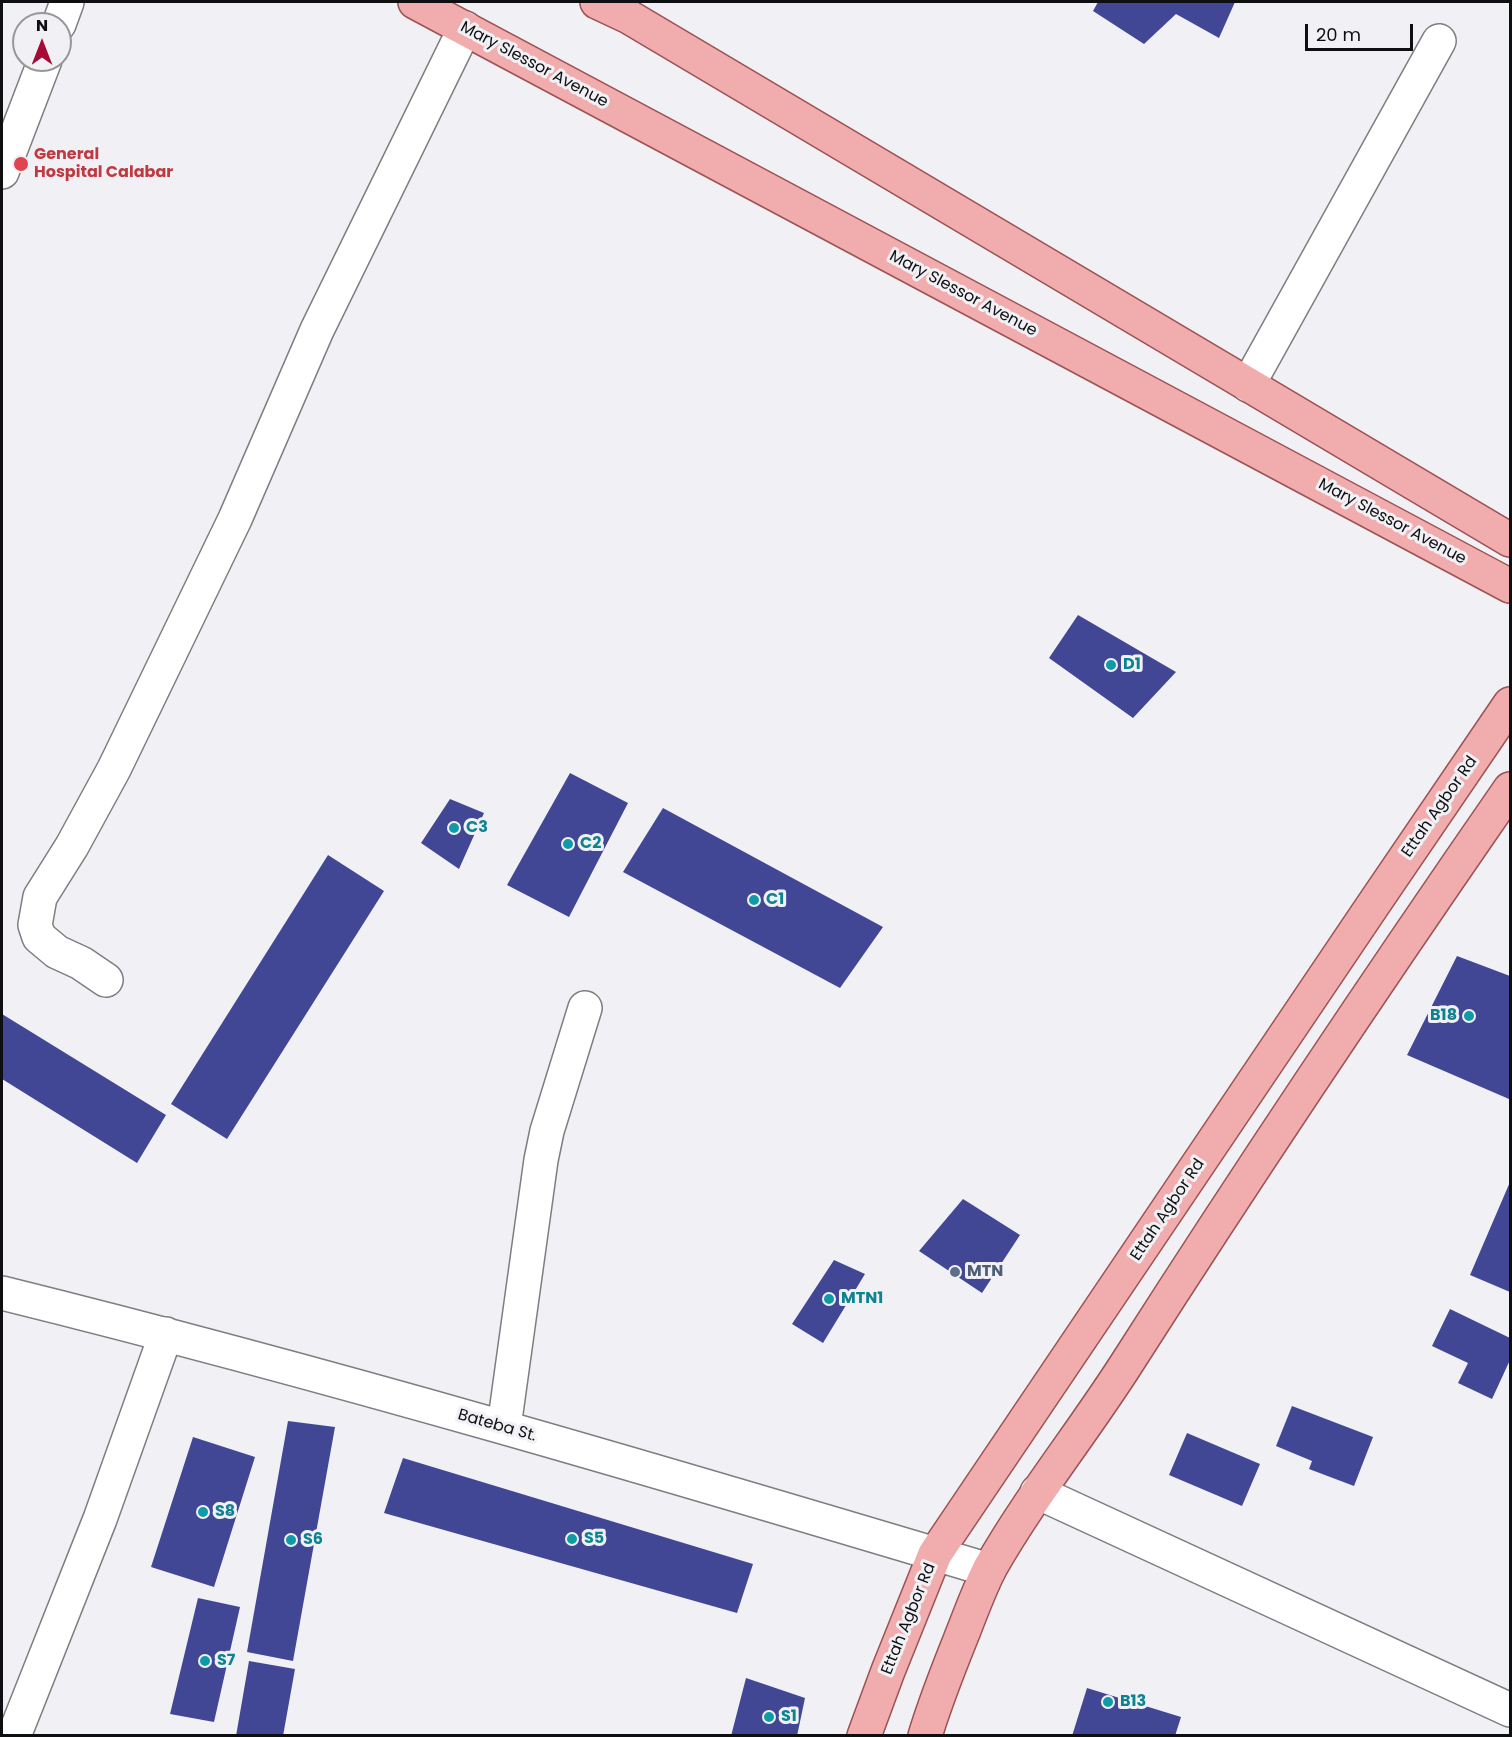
<!DOCTYPE html>
<html>
<head>
<meta charset="utf-8">
<style>
  body { margin:0 }
  #map { position:relative; width:1512px; height:1737px; overflow:hidden; background:#f1f1f5; font-family:Poppins,sans-serif }
  canvas { display:block }
  .frame { position:absolute; inset:0; border:3px solid #0e0f10; pointer-events:none }
  .north { position:absolute; left:12px; top:12px; width:60px; height:60px; box-sizing:border-box; background:#f1f1f5; border:2px solid #969799; border-radius:50%; rotate:0deg; font-size:16px; font-weight:700; line-height:24px; text-align:center; color:#0e0f10 }
  .north::after { content:''; display:block; margin:auto; width:21px; height:27px; background:#a60b35; clip-path:polygon(50% 0,100% 100%,50% 72%,0 100%) }
  .scale { position:absolute; left:1305px; top:24px; width:108px; height:27px; box-sizing:border-box; border:3px solid #0e0f10; border-top:0; padding-left:8px; font-size:18px; line-height:21px; white-space:nowrap; color:#0e0f10; -webkit-text-stroke:4px #f1f1f5; paint-order:stroke }
</style>
</head>
<body>
<div id="map">
<canvas width="1512" height="1737"></canvas>
<div class="frame"></div>
<div class="north">N</div>
<div class="scale">20 m</div>
</div>
<script>
const context = document.querySelector('canvas').getContext('2d');
context.lineJoin = 'round';
function fillPath(path, color) {
  context.fillStyle = color;
  context.fill(path, 'evenodd');
}
function stroke(path, color, width, dash) {
  context.strokeStyle = color;
  context.lineWidth = width;
  context.lineCap = dash ? 'butt' : 'round';
  context.setLineDash(dash || []);
  context.stroke(path);
}
function write(font, color, halo, rows, align = 'center') {
  context.font = font + ' Poppins,sans-serif';
  context.lineWidth = 6;
  context.setLineDash([]);
  context.textBaseline = 'middle';
  context.strokeStyle = halo;
  context.fillStyle = color;
  for (const [text, x, y, turn = 0] of rows) {
    context.save();
    context.translate(x, y);
    context.rotate((+turn || 0) * Math.PI / 180);
    context.textAlign = isNaN(turn) ? turn : align;
    if (halo) context.strokeText(text, 0, 0);
    context.fillText(text, 0, 0);
    context.restore();
  }
}
fillPath(new Path2D(`
  M 1098,2 L 1235,2 L 1219,38 L 1176,14 L 1144,44 L 1093,11 Z
  M 1078,615 L 1176,672 L 1133,718 L 1049,658 Z
  M 570,773 L 628,803 L 569,917 L 507,885 Z
  M 450,799 L 484,813 L 459,869 L 421,843 Z
  M 663,808 L 883,927 L 840,988 L 623,872 Z
  M 328,855 L 384,891 L 227,1139 L 171,1104 Z
  M 1457,956 L 1510,976 L 1509,1099 L 1407,1055 Z
  M 2,1014 L 166,1115 L 137,1163 L 2,1079 Z
  M 1510,1182 L 1510,1292 L 1470,1275 Z
  M 963,1199 L 1020,1235 L 982,1293 L 919,1251 Z
  M 834,1260 L 865,1274 L 823,1343 L 792,1324 Z
  M 1450,1309 L 1510,1338 L 1510,1360 L 1492,1399 L 1458,1383 L 1468,1363 L 1432,1346 Z
  M 1292,1406 L 1373,1437 L 1354,1486 L 1309,1469 L 1312,1461 L 1276,1446 Z
  M 288,1421 L 335,1427 L 293,1661 L 247,1652 Z
  M 1187,1433 L 1260,1464 L 1242,1506 L 1169,1475 Z
  M 193,1437 L 255,1457 L 214,1587 L 151,1567 Z
  M 403,1458 L 753,1564 L 737,1613 L 384,1513 Z
  M 198,1598 L 240,1607 L 214,1722 L 170,1714 Z
  M 249,1661 L 295,1669 L 283,1736 L 236,1736 Z
  M 746,1678 L 805,1698 L 797,1736 L 731,1736 Z
  M 1087,1688 L 1181,1717 L 1175,1736 L 1072,1736 Z`), '#424795');
const minor = new Path2D(`
  M 59,24 L 67,2
  M 2,172 L 45,60
  M 1248,385 L 1439,41
  M 106,980 L 81,963 L 57,952 L 39,937 L 35,925 L 40,897 L 72,846 L 114,769 L 235,519 L 317,330 L 465,28
  M 2,1293 C 333,1375 661,1472 989,1570
  M 504,1427 L 541,1160 L 547,1131 L 585,1008
  M 1037,1492 L 1510,1710
  M 14,1736 L 100,1519 L 166,1334`);
const major = new Path2D(`
  M 415,2 L 1510,586
  M 597,2 L 629,17 L 1510,540
  M 864,1736 L 888,1671 L 935,1554 L 1373,905 L 1510,704
  M 925,1736 C 936,1699 950,1665 964,1630 C 972,1609 980,1588 990,1568 C 1031,1496 1083,1432 1127,1363 C 1251,1169 1379,978 1510,789`);
stroke(minor, '#7e7e82', 36);
stroke(major, '#9c5153', 36);
stroke(minor, '#fff', 33);
stroke(major, '#f1acad', 33);
for (const [x, y, r, color] of [
  [21,164,8,"#e0444e"],
  [1111,665,6,"#0f9aa8"],
  [454,828,6,"#0f9aa8"],
  [568,844,6,"#0f9aa8"],
  [754,900,6,"#0f9aa8"],
  [1469,1016,6,"#0f9aa8"],
  [955,1272,6,"#5c6f8a"],
  [829,1299,6,"#0f9aa8"],
  [203,1512,6,"#0f9aa8"],
  [572,1539,6,"#0f9aa8"],
  [291,1540,6,"#0f9aa8"],
  [205,1661,6,"#0f9aa8"],
  [1108,1702,6,"#0f9aa8"],
  [769,1717,6,"#0f9aa8"]
]) {
  const dot = new Path2D();
  dot.arc(x, y, r, 0, 2 * Math.PI);
  context.fillStyle = color;
  context.fill(dot);
  stroke(dot, '#f1f1f5', 2);
}
write('16px', '#0e0f10', '#f1f1f5', [
  ["Mary Slessor Avenue",534,65,28],
  ["Mary Slessor Avenue",963,294,28],
  ["Mary Slessor Avenue",1392,522,28],
  ["Ettah Agbor Rd",1440,807,-55],
  ["Ettah Agbor Rd",1168,1210,-56],
  ["Bateba St.",497,1426,16],
  ["Ettah Agbor Rd",909,1619,-68]
]);
write('bold 16px', '#be3a42', '#f1f1f5', [
  ["General",34,155],
  ["Hospital Calabar",34,173]
], 'left');
write('bold 16px', '#0d838f', '#f1f1f5', [
  ["D1",1123,665],
  ["C3",466,828],
  ["C2",580,844],
  ["C1",766,900],
  ["B18",1457,1016,"right"],
  ["MTN1",841,1299],
  ["S8",215,1512],
  ["S5",584,1539],
  ["S6",303,1540],
  ["S7",217,1661],
  ["B13",1120,1702],
  ["S1",781,1717]
], 'left');
write('bold 16px', '#4e5e75', '#f1f1f5', [
  ["MTN",967,1272]
], 'left');
</script>
</body>
</html>
